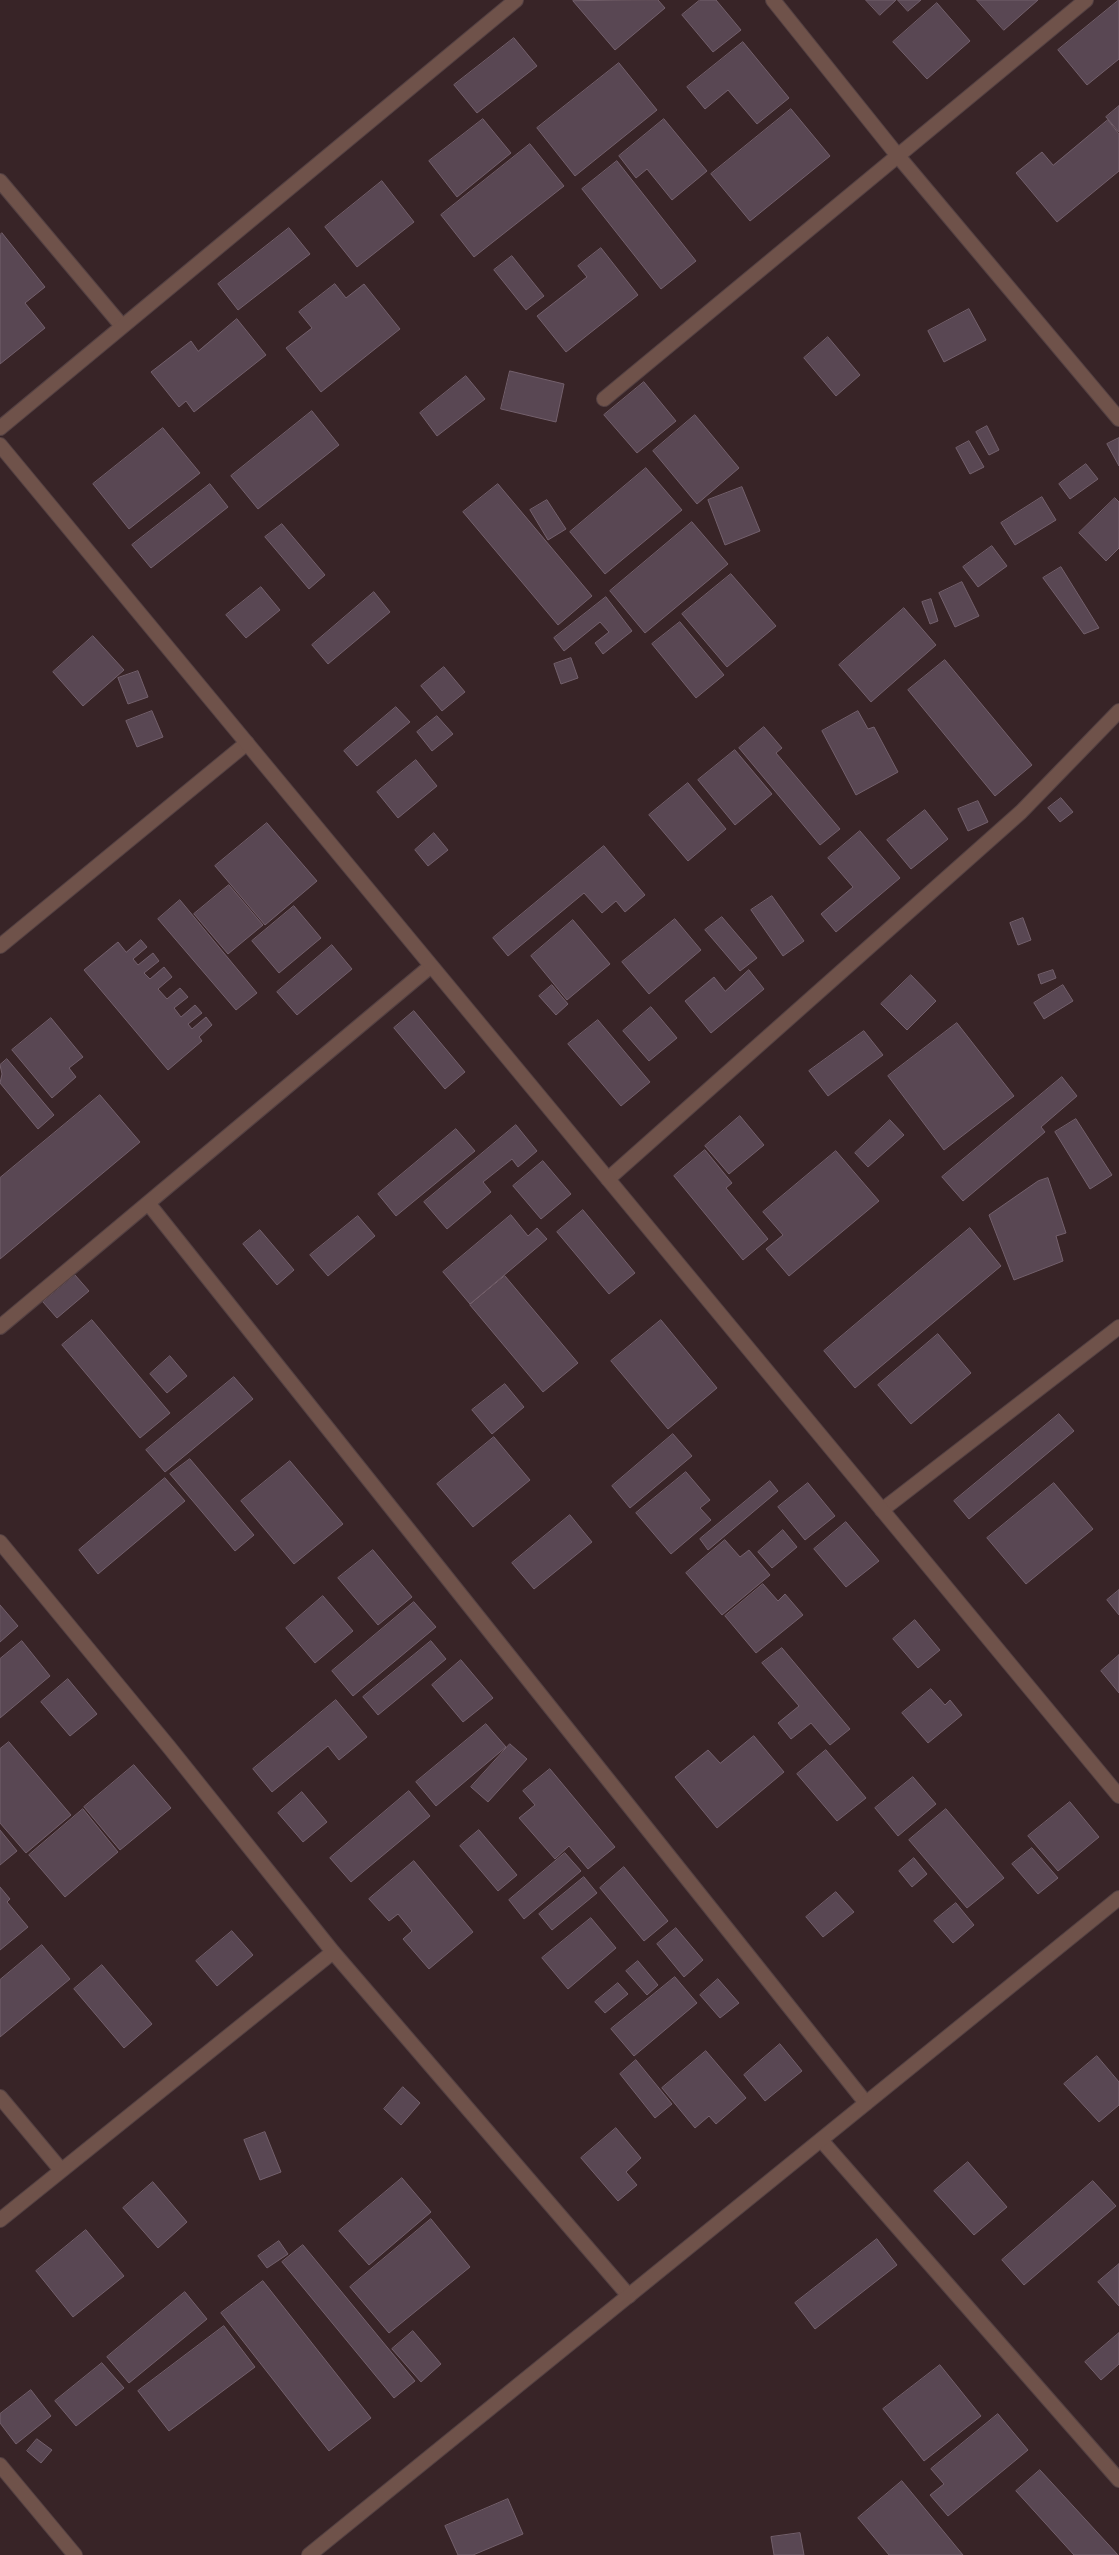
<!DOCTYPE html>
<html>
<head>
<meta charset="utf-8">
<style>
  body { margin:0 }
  canvas { display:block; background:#382427 }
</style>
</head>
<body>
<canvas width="1119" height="2555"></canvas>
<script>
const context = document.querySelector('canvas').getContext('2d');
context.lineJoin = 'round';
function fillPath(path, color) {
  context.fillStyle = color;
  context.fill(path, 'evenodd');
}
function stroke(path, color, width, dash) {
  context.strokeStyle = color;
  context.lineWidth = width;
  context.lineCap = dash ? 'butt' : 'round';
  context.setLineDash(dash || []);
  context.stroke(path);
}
const building = new Path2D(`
  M 658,0 L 665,8 L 615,50 L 573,1 Z
  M 700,0 L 716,0 L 741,30 L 713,52 L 682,15 Z
  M 866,0 L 896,0 L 880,15 Z
  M 898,0 L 921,0 L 908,11 Z
  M 977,0 L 1038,0 L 1004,30 Z
  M 1119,0 L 1119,59 L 1087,85 L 1058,50 Z
  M 937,3 L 970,41 L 927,79 L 893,42 Z
  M 514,38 L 537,66 L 477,113 L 454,85 Z
  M 743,42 L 789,98 L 757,124 L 728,90 L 705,109 L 687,87 Z
  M 619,63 L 657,110 L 575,176 L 537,128 Z
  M 1119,106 L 1119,132 L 1106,117 Z
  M 791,109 L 830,156 L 750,221 L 711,174 Z
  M 483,119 L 511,153 L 457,197 L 429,161 Z
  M 664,119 L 707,171 L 672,200 L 647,169 L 636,178 L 619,156 Z
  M 1108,120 L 1119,134 L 1119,171 L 1057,222 L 1016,173 L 1042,152 L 1053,165 Z
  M 530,144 L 564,186 L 474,257 L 441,215 Z
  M 617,161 L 696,261 L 661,289 L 582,189 Z
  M 382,181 L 414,222 L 357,267 L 325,227 Z
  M 289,228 L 310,254 L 238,310 L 218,284 Z
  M 2,233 L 45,287 L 25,303 L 45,328 L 0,364 L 0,235 Z
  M 601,248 L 638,295 L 566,352 L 537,316 L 587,277 L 578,266 Z
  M 512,256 L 544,296 L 526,310 L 494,270 Z
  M 335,284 L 346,298 L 364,284 L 400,329 L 321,392 L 286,348 L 312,328 L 299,312 Z
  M 969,309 L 986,340 L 944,362 L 928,331 Z
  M 237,319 L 266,355 L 194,412 L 186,401 L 179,407 L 151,372 L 191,341 L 198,351 Z
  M 828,337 L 860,375 L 836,396 L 804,358 Z
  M 510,371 L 564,384 L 556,422 L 501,409 Z
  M 466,376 L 485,399 L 437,436 L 420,413 Z
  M 644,382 L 676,421 L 637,453 L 604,415 Z
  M 312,411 L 339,445 L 258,509 L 231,476 Z
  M 695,415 L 739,468 L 697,504 L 653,451 Z
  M 987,426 L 999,450 L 989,455 L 976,432 Z
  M 163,428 L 200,473 L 129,529 L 93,484 Z
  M 1119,438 L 1119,466 L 1107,444 Z
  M 969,441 L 984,467 L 970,474 L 956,448 Z
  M 1086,464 L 1098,479 L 1070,499 L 1059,484 Z
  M 646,468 L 682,510 L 605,574 L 570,532 Z
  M 210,484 L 228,507 L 151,568 L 132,545 Z
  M 498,484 L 592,596 L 558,625 L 463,512 Z
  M 742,487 L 760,531 L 725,545 L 708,500 Z
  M 1042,497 L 1056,520 L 1015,545 L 1001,523 Z
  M 1115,498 L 1119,502 L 1119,548 L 1106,561 L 1079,533 Z
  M 547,500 L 566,529 L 548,540 L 530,510 Z
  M 692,522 L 728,564 L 645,633 L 610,591 Z
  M 282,524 L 325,575 L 309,589 L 265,537 Z
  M 992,546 L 1007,566 L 978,587 L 963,567 Z
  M 1061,567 L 1099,628 L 1084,634 L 1043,578 Z
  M 731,574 L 776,626 L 727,667 L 682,614 Z
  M 962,582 L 979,616 L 955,627 L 939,593 Z
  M 261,587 L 280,610 L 246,638 L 226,615 Z
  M 374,592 L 390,612 L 328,664 L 312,645 Z
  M 606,597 L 632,631 L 603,654 L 595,643 L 609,632 L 600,622 L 564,651 L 554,638 Z
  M 931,599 L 938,621 L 930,624 L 922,602 Z
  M 904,608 L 936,645 L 871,702 L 839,665 Z
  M 680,622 L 724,675 L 696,698 L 652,644 Z
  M 93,636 L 124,670 L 83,706 L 53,672 Z
  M 571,658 L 578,678 L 561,684 L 554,664 Z
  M 945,660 L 1032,765 L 995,796 L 908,690 Z
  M 444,667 L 465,692 L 442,711 L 421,686 Z
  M 138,671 L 148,697 L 128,704 L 118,678 Z
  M 396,707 L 410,722 L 357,766 L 344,751 Z
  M 152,711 L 163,737 L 137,747 L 126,721 Z
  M 858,711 L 868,729 L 874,727 L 898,772 L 856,795 L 822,731 Z
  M 437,716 L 453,734 L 432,751 L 417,732 Z
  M 764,727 L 782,748 L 776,753 L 840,829 L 820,845 L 739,748 Z
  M 735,750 L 772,794 L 735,825 L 698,780 Z
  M 416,760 L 437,786 L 398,818 L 377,792 Z
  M 688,783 L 726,829 L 688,861 L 649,815 Z
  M 1061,798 L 1073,812 L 1060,822 L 1048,808 Z
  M 978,801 L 988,822 L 968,831 L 958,809 Z
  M 925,810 L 948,839 L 911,869 L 887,840 Z
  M 267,823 L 317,881 L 265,925 L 215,866 Z
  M 860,831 L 900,878 L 836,932 L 821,914 L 853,887 L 828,858 Z
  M 434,833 L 448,850 L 428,866 L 415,850 Z
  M 604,846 L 645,895 L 625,912 L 616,901 L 602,913 L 584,893 L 508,956 L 493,938 Z
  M 229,885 L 263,925 L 228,954 L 194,914 Z
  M 772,896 L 804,941 L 783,956 L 751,910 Z
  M 180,900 L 257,993 L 236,1010 L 158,919 Z
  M 294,906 L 321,938 L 279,973 L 252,941 Z
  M 722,917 L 757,958 L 740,971 L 705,930 Z
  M 1023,918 L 1031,940 L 1018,945 L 1010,923 Z
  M 675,919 L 701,950 L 649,994 L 622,962 Z
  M 573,920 L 610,964 L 567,1000 L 531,956 Z
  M 141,940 L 147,947 L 133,959 L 138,965 L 153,953 L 159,961 L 144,973 L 150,979 L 164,967 L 172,977 L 158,989 L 167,999 L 180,988 L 188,997 L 174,1008 L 181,1017 L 195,1005 L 202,1013 L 188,1024 L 192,1029 L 206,1017 L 212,1025 L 199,1037 L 202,1041 L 168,1070 L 84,970 L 118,942 L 126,952 Z
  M 332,945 L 352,969 L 297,1015 L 277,992 Z
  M 749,970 L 764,989 L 711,1033 L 685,1001 L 714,977 L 725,991 Z
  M 1053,970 L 1056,978 L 1041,984 L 1038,975 Z
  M 911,975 L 936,1001 L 907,1030 L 881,1004 Z
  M 552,985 L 568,1004 L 556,1015 L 539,996 Z
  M 1063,985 L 1073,1001 L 1044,1019 L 1034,1003 Z
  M 651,1007 L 677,1038 L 649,1061 L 623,1031 Z
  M 414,1011 L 465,1072 L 445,1089 L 394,1028 Z
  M 51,1018 L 83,1057 L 69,1068 L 76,1077 L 52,1098 L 12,1050 Z
  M 598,1020 L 650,1082 L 621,1106 L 568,1044 Z
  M 957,1023 L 1014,1096 L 944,1150 L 888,1076 Z
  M 864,1031 L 883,1055 L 828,1096 L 809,1071 Z
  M 7,1059 L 54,1115 L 38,1129 L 0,1083 L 2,1074 L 0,1065 Z
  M 1062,1077 L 1077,1096 L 1041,1127 L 1045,1132 L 963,1201 L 942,1177 Z
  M 100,1095 L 140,1142 L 0,1259 L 0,1178 Z
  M 740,1116 L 764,1145 L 729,1174 L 705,1146 Z
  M 1076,1119 L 1112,1175 L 1090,1189 L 1055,1132 Z
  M 890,1120 L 904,1135 L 868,1167 L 855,1153 Z
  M 516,1125 L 537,1151 L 518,1167 L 512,1159 L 483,1182 L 491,1192 L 447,1229 L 424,1202 Z
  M 456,1129 L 475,1151 L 396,1216 L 378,1194 Z
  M 705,1150 L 732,1183 L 726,1188 L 768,1239 L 743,1260 L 674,1176 Z
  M 836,1151 L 879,1201 L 789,1276 L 766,1249 L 783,1235 L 763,1212 Z
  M 543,1161 L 571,1194 L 541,1219 L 513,1186 Z
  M 1048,1178 L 1066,1233 L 1056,1236 L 1063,1261 L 1014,1280 L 989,1215 L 1038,1181 Z
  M 583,1210 L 635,1273 L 609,1294 L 557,1232 Z
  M 511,1215 L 528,1236 L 537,1228 L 547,1239 L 470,1304 L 443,1272 Z
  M 358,1216 L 375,1236 L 328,1276 L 310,1255 Z
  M 970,1228 L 1001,1266 L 855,1388 L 824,1351 Z
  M 260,1230 L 294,1270 L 277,1285 L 243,1244 Z
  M 75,1275 L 89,1291 L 57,1318 L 43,1302 Z
  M 505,1276 L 578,1363 L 543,1392 L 470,1305 Z
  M 92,1320 L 170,1413 L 140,1438 L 62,1345 Z
  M 661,1320 L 717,1388 L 668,1429 L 611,1361 Z
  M 938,1334 L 971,1373 L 911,1424 L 878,1385 Z
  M 170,1356 L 187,1376 L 167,1393 L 150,1374 Z
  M 234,1377 L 253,1399 L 165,1472 L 146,1450 Z
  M 505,1384 L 524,1407 L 492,1434 L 472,1410 Z
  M 1059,1414 L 1074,1431 L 969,1519 L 954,1501 Z
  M 673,1434 L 692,1456 L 630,1508 L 612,1486 Z
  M 494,1437 L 530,1480 L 473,1527 L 437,1484 Z
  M 190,1459 L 254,1535 L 235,1551 L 170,1474 Z
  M 290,1461 L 343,1524 L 294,1564 L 241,1501 Z
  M 686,1472 L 710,1500 L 700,1508 L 711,1520 L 671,1554 L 636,1513 Z
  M 165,1478 L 185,1501 L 98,1574 L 79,1550 Z
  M 770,1481 L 778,1491 L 708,1550 L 700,1539 Z
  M 808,1483 L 835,1516 L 805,1540 L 778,1507 Z
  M 1054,1483 L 1093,1529 L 1026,1584 L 987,1538 Z
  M 570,1515 L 592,1542 L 534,1589 L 512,1563 Z
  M 846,1522 L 879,1561 L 846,1587 L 814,1549 Z
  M 783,1530 L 797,1547 L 772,1568 L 758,1552 Z
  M 725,1540 L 740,1557 L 749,1550 L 770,1575 L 722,1615 L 686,1573 Z
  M 373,1550 L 412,1597 L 378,1625 L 338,1578 Z
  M 763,1584 L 778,1601 L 785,1594 L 803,1615 L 756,1653 L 725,1616 Z
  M 1119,1590 L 1119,1615 L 1107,1600 Z
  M 323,1596 L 353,1631 L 315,1663 L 286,1628 Z
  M 414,1602 L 436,1627 L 353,1696 L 332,1671 Z
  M 0,1605 L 18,1626 L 0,1642 Z
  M 915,1620 L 940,1650 L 918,1668 L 893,1639 Z
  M 22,1641 L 50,1676 L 0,1718 L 0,1659 Z
  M 431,1641 L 446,1659 L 378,1715 L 363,1697 Z
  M 782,1648 L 850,1729 L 830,1745 L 811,1723 L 791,1739 L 778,1723 L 799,1706 L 762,1663 Z
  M 1119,1655 L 1119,1693 L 1101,1671 Z
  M 461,1660 L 493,1698 L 463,1722 L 432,1685 Z
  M 68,1679 L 97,1714 L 70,1736 L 41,1702 Z
  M 931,1689 L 945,1705 L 950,1700 L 962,1715 L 928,1743 L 902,1713 Z
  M 336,1700 L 367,1737 L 339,1760 L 328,1746 L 272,1792 L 253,1769 Z
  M 486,1724 L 506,1747 L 436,1806 L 416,1782 Z
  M 754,1736 L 784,1772 L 717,1828 L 675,1777 L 708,1750 L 720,1763 Z
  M 9,1742 L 71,1815 L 26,1853 L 0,1823 L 0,1749 Z
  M 510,1744 L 527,1759 L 488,1802 L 471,1787 Z
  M 826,1750 L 866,1798 L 837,1821 L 797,1774 Z
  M 134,1765 L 171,1808 L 120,1850 L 84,1807 Z
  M 550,1769 L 615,1847 L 588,1869 L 569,1846 L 555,1859 L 519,1818 L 535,1805 L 523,1791 Z
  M 913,1777 L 936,1804 L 898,1836 L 875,1808 Z
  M 409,1791 L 430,1816 L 351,1882 L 330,1858 Z
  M 302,1792 L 327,1822 L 303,1842 L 278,1813 Z
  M 1070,1802 L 1099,1837 L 1058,1871 L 1028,1836 Z
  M 83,1809 L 118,1852 L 65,1897 L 29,1855 Z
  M 946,1809 L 1004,1878 L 967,1908 L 909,1840 Z
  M 0,1830 L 17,1851 L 0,1865 Z
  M 479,1830 L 517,1875 L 498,1891 L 460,1846 Z
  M 1032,1848 L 1058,1878 L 1038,1894 L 1012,1864 Z
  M 565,1853 L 581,1871 L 524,1919 L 509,1900 Z
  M 914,1858 L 927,1874 L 912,1887 L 899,1871 Z
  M 414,1861 L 473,1932 L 429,1969 L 403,1939 L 412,1931 L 398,1914 L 389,1921 L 369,1899 Z
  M 624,1867 L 668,1921 L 644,1941 L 600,1888 Z
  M 584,1877 L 597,1893 L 552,1930 L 539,1914 Z
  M 0,1887 L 10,1899 L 7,1902 L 28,1927 L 0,1950 Z
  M 836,1892 L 854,1912 L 823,1937 L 806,1917 Z
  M 956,1903 L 974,1925 L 953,1943 L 934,1921 Z
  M 591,1918 L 616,1948 L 568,1989 L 542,1958 Z
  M 676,1928 L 703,1960 L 684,1977 L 657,1944 Z
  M 232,1931 L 253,1955 L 217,1986 L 196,1961 Z
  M 42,1945 L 70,1979 L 0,2037 L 0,1980 Z
  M 638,1961 L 658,1985 L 647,1995 L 626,1971 Z
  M 102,1965 L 152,2024 L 124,2048 L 74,1989 Z
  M 675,1977 L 697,2003 L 634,2056 L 611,2029 Z
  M 718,1979 L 739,2003 L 720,2018 L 700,1995 Z
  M 618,1983 L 628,1994 L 605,2013 L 595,2002 Z
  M 780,2044 L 802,2071 L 765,2101 L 744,2075 Z
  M 706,2051 L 746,2098 L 716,2124 L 709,2116 L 695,2128 L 662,2088 Z
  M 1097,2056 L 1119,2082 L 1119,2105 L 1099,2122 L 1064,2084 Z
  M 636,2060 L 672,2104 L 655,2118 L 620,2074 Z
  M 403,2087 L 420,2103 L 401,2125 L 384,2109 Z
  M 616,2128 L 641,2158 L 626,2172 L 637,2185 L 618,2201 L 581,2158 Z
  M 265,2132 L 281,2172 L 260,2180 L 244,2140 Z
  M 968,2162 L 1007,2207 L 974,2235 L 934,2191 Z
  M 402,2178 L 431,2212 L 369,2265 L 339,2231 Z
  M 1093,2181 L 1116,2206 L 1024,2285 L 1002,2260 Z
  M 153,2182 L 187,2222 L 158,2248 L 123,2208 Z
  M 431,2219 L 470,2267 L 389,2333 L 350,2287 Z
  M 86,2230 L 124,2276 L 73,2317 L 36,2271 Z
  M 877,2239 L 897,2265 L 815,2329 L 795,2303 Z
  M 279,2241 L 288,2254 L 267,2268 L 258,2256 Z
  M 303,2245 L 415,2381 L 394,2398 L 282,2262 Z
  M 1119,2264 L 1119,2306 L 1098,2282 Z
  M 263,2281 L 371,2418 L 329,2451 L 221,2313 Z
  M 185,2292 L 207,2319 L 129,2383 L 107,2357 Z
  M 224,2326 L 255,2367 L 169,2431 L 138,2391 Z
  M 413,2331 L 441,2364 L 421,2382 L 392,2349 Z
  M 1119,2333 L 1119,2364 L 1101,2380 L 1085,2362 Z
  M 102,2363 L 124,2388 L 76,2426 L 55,2401 Z
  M 940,2365 L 981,2416 L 924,2461 L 883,2409 Z
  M 31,2390 L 51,2416 L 16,2444 L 0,2423 L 0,2414 Z
  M 998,2414 L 1028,2450 L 948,2516 L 930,2495 L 944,2484 L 931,2469 Z
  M 37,2439 L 52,2450 L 41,2463 L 27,2451 Z
  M 1040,2470 L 1118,2555 L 1074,2555 L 1016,2491 Z
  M 902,2481 L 963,2555 L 889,2555 L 858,2518 Z
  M 508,2499 L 523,2534 L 473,2555 L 458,2555 L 445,2526 Z
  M 800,2533 L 804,2555 L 774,2555 L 771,2537 Z`);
fillPath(building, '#594753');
stroke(building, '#73606c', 1);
const minor = new Path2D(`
  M 773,0 L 898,156 L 1119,419
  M 0,181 L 122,326
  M 604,399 L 1086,0
  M 0,946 L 247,743
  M 608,1179 L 1021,812 L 1119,711
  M 148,1203 L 866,2103
  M 0,1327 L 431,966
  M 882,1510 L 1119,1327
  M 0,1542 L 169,1747 L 333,1952 L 629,2296
  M 0,2097 L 61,2170
  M 821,2140 L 1119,2480
  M 0,2220 L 333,1952
  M 0,2465 L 75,2555`);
const tertiary = new Path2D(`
  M 0,428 L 516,0
  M 0,445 L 1119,1796
  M 309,2555 L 1119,1898`);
stroke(minor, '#544143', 16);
stroke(tertiary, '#544143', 16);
stroke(minor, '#6f524a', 14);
stroke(tertiary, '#6f524a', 14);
</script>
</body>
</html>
